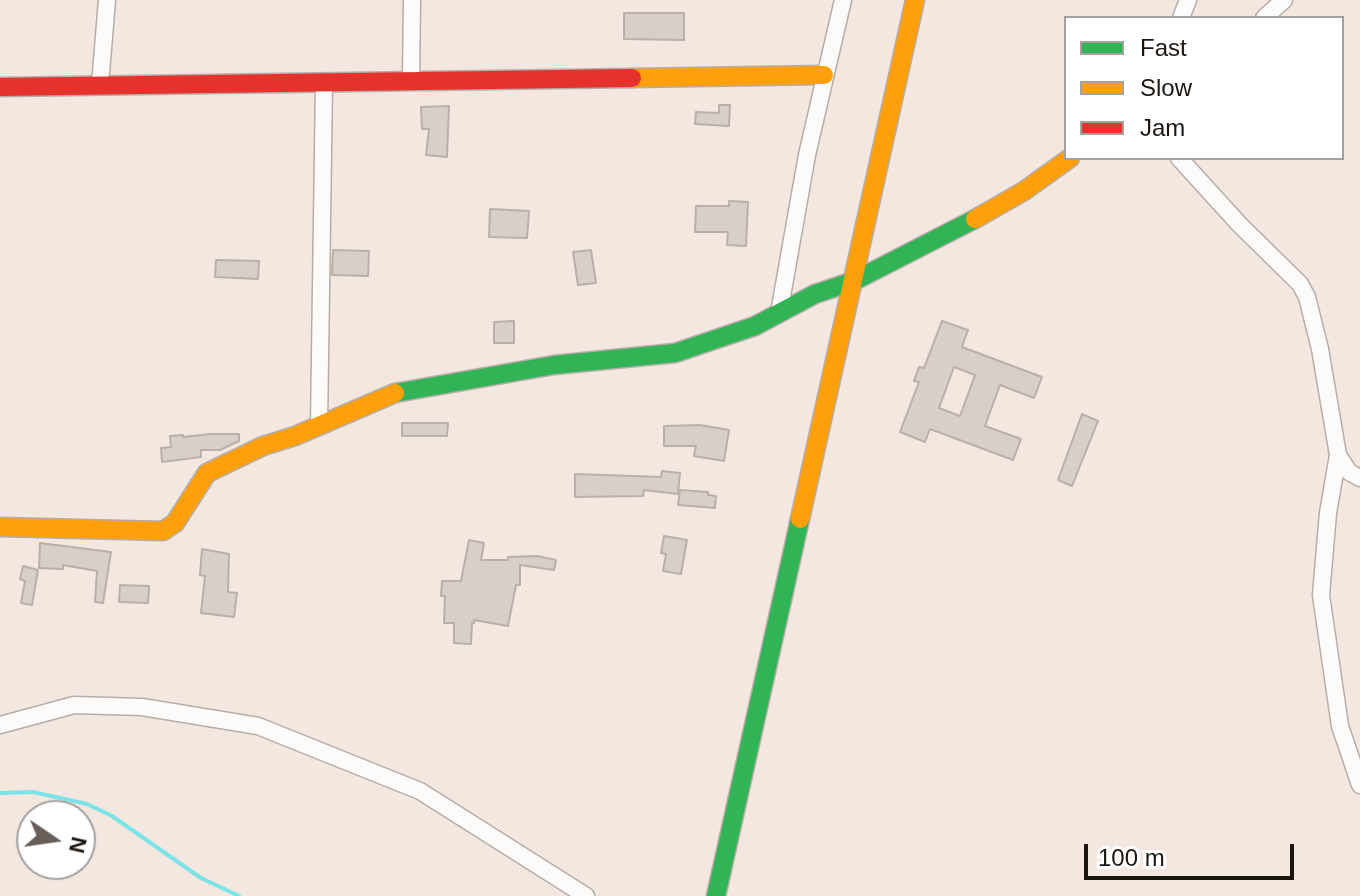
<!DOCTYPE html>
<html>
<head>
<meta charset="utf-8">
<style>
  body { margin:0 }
  #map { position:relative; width:1360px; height:896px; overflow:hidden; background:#f3e7e0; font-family:Arial,sans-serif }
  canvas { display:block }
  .legend { position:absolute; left:1064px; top:16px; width:280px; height:144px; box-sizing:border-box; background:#fff; border:2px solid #a4a19f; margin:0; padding:10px 14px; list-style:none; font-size:24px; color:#1c1510 }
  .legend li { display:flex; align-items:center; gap:16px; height:40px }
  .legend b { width:40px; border:2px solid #a4a19f }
  .north { position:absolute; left:16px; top:800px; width:80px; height:80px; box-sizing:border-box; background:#fff; border:2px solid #a4a19f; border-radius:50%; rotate:103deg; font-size:22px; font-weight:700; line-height:32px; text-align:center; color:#1c1510 }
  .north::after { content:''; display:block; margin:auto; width:28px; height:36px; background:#675e59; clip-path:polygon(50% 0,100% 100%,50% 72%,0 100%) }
  .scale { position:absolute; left:1084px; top:844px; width:210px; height:36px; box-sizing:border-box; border:4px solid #1c1510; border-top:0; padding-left:10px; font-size:24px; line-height:28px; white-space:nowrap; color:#1c1510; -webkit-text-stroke:6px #fff; paint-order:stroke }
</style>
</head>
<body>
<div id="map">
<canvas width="1360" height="896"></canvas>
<ul class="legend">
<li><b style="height:10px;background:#30b455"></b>Fast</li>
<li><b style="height:10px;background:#ff9f0a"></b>Slow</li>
<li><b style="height:10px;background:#e5322d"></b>Jam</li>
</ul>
<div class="north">N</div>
<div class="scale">100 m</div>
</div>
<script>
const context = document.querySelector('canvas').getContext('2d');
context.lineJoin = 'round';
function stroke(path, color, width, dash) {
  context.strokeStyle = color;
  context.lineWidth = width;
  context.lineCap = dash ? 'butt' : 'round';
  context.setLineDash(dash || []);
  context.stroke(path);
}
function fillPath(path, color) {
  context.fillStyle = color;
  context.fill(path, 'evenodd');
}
stroke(new Path2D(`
  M 0,793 L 33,792 L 87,804 L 112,816 L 201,878 L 239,896`), '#7ce3e6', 4);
const building = new Path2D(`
  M 624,13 L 684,13 L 684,40 L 624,39 Z
  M 719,105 L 730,105 L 729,126 L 695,124 L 696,112 L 719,113 Z
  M 449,106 L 447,157 L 426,155 L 429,129 L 422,129 L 421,107 Z
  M 729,201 L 748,202 L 746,246 L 727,245 L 728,232 L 695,232 L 696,206 L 729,206 Z
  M 490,209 L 529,211 L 527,238 L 489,237 Z
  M 333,250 L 369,251 L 368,276 L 332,275 Z
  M 591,250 L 596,283 L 578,285 L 573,252 Z
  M 216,260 L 259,261 L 258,279 L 215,277 Z
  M 514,321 L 514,343 L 494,343 L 494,322 Z
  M 942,321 L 968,330 L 962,347 L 1042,377 L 1034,398 L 1000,385 L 985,426 L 1021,439 L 1013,460 L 930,429 L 925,442 L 900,432 L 919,382 L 914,381 L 919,367 L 924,368 ZM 954,367 L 975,375 L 960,416 L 939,408 Z
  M 1082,414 L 1098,421 L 1072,486 L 1058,480 Z
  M 402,423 L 448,423 L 447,436 L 402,436 Z
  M 700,425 L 729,430 L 724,461 L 694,456 L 696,446 L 664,446 L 664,426 Z
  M 211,434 L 239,434 L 239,441 L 220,450 L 201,450 L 201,457 L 162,462 L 161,448 L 171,447 L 170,436 L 183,435 L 183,437 Z
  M 662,471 L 680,473 L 678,494 L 644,490 L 643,496 L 575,497 L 575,474 L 661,477 Z
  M 680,490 L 708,492 L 708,495 L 716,496 L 715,508 L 678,505 Z
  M 664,536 L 687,540 L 681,574 L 663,571 L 666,554 L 661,553 Z
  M 469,540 L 484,543 L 481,560 L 508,560 L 508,557 L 537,556 L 556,560 L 554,570 L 520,565 L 520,585 L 516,585 L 508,626 L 474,620 L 474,623 L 472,623 L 471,644 L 454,643 L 454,623 L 444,623 L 445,596 L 441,596 L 442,581 L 461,581 Z
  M 40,543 L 111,552 L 103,603 L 95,602 L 97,571 L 63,565 L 63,569 L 39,568 Z
  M 202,549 L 229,554 L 228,592 L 237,593 L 234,617 L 201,613 L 205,576 L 200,575 Z
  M 23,566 L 38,570 L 32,605 L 21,603 L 25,581 L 20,579 Z
  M 120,585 L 149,586 L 148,603 L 119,602 Z`);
fillPath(building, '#d8cfc9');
stroke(building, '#b9b0aa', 2);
const street = new Path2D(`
  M 1181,18 L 1188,0
  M 1264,18 L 1284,0
  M 411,80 L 412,0
  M 100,85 L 107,0
  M 1179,158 L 1239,224 L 1300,284 L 1307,297 L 1320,349 L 1338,455 L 1349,472 L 1360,478
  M 779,313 L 807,155 L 843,0
  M 319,426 L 324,83
  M 1338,455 L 1328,513 L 1321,595 L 1340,726 L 1360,785
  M 0,725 L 74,705 L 142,707 L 258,726 L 420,791 L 586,896`);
const fast = new Path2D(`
  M 395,393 L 554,365 L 675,353 L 755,326 L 815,294 L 854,281 L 975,219
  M 716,896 L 800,519`);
const slow = new Path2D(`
  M 632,78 L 824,75
  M 975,219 L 1024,191 L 1070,158
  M 800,519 L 915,0
  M 0,527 L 163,531 L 175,523 L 207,473 L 263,446 L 295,436 L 395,393`);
const jam = new Path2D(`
  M 0,87 L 632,78`);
stroke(street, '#b5ada7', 19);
stroke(fast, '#b5ada7', 21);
stroke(slow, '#b5ada7', 21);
stroke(jam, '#b5ada7', 21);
stroke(street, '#fdfbfa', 16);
stroke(fast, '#30b455', 18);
stroke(slow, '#ff9f0a', 18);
stroke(jam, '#e5322d', 18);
</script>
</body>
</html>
